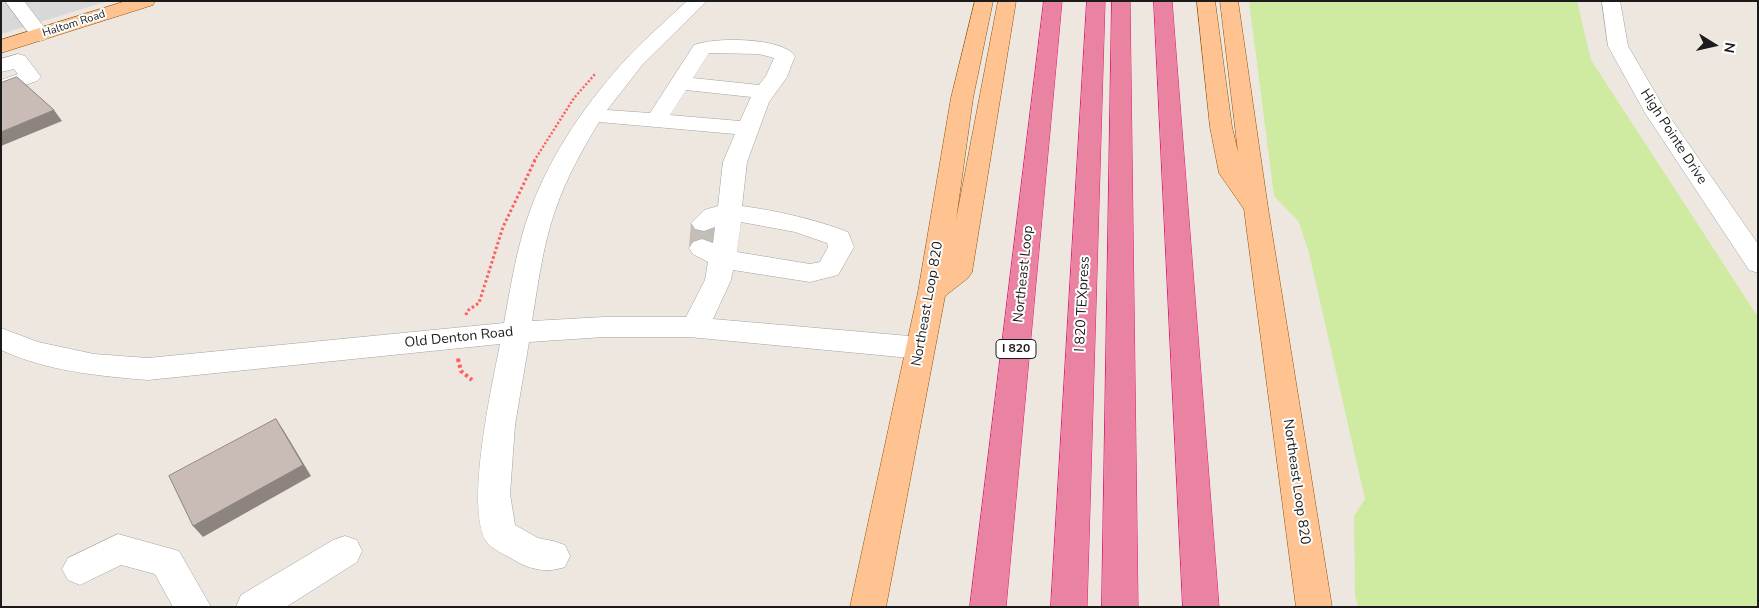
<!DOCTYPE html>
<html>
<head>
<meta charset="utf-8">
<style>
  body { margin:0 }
  #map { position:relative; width:1759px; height:608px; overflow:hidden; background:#ede7df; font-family:"Nunito Sans",sans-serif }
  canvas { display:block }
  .frame { position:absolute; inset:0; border:2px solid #1b1b1b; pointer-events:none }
  .north { position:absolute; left:1689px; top:20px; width:50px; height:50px; -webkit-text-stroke:4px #fff; paint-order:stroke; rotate:100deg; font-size:14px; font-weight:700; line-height:20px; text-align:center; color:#1b1b1b }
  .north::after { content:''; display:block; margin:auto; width:18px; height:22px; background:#1b1b1b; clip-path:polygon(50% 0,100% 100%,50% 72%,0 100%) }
</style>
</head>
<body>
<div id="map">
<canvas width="1759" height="608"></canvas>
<div class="frame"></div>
<div class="north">N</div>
</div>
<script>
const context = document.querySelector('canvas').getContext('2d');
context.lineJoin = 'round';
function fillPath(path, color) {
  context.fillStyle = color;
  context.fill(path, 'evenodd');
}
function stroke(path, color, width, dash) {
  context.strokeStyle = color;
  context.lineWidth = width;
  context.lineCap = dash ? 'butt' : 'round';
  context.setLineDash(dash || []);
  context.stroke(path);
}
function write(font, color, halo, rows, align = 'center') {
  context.font = font + ' "Nunito Sans",sans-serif';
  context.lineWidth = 4;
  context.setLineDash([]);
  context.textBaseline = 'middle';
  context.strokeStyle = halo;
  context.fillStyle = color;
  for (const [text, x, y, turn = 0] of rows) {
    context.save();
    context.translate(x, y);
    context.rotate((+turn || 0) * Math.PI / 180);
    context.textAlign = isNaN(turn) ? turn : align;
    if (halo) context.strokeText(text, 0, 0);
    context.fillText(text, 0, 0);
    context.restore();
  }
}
fillPath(new Path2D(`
  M 1,1 L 108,1 L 1,34 Z`), '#d9d8d8');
fillPath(new Path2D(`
  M 1249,1 L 1577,1 L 1591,60 L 1758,317 L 1758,607 L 1358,607 L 1355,595 L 1354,516 L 1365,499 L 1309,253 L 1299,222 L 1274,196 Z`), '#ceeba1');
stroke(new Path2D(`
  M 702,248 L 704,223`), '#c3beb8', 26, [26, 13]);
const minor = new Path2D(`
  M 5,1 L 24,1 L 50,35 L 47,39 L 40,41 L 33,39 Z
  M 687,1 L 707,1 L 643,64 L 607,110 L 650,113 L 694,45 C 714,37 782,37 795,56 L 787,77 L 769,102 L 747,162 L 742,206 C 778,211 814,219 848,232 L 854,247 L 838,275 L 810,282 L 733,270 L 731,280 L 713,319 L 921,337 L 931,340 L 935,348 L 931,356 L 921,359 L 689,337 L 604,337 L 529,342 L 515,425 L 510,494 L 515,525 L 538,538 L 553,541 L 565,545 L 570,556 L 565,567 C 548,573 530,570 514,560 C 506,555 491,549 486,541 C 465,505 492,386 500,344 L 148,380 C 98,376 47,371 1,350 L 1,328 L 38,342 L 94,354 L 148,358 L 504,323 C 511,285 517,245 531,208 C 552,152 588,100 629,56 C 647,37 668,19 687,1 ZM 709,53 L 759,54 L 774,58 L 766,76 L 759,85 L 693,78 ZM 686,90 L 751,97 L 740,121 L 670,115 ZM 599,122 L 735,134 L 723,162 L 718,206 L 704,210 L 691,223 L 695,229 L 704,231 L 715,227 L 713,243 L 702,239 L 693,242 L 689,248 L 693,254 L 708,262 L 705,280 L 686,317 L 604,317 L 532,321 C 538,284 543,244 556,208 C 567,177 582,150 599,122 ZM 741,222 L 795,232 L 827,243 L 828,247 L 820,262 L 810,264 L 737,252 Z
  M 1602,1 L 1620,1 L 1628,46 L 1667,113 L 1758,244 L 1758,273 L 1749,270 L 1645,113 L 1608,46 Z
  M 18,54 L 25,56 L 41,77 L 37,81 L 1,93 L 1,80 L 18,74 L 14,69 L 1,72 L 1,59 Z
  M 118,534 L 179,551 L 211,607 L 173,607 L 155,574 L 121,565 L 80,585 L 68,580 L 62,569 L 68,558 Z
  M 345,536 L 357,540 L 362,551 L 357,562 L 286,607 L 236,607 L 241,595 L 333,540 Z`);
const major = new Path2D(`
  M 126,1 L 155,1 L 153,5 L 1,53 L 1,40 Z
  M 975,1 L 993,1 L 973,98 L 956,220 L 998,1 L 1016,1 L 972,272 L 968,278 L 945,296 L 886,607 L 850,607 L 918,292 L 951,98 Z
  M 1197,1 L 1215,1 L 1232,127 L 1238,152 L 1220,1 L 1238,1 L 1268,208 L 1332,607 L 1296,607 L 1244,209 L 1219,173 L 1210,127 Z`);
const highway = new Path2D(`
  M 1044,1 L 1062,1 L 1006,607 L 970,607 Z
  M 1087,1 L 1105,1 L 1087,607 L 1051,607 Z
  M 1112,1 L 1130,1 L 1138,607 L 1102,607 Z
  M 1154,1 L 1172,1 L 1219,607 L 1183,607 Z`);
stroke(minor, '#a2a2a2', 1);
stroke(major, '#915000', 1);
stroke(highway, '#dd1b75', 1);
stroke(new Path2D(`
  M 534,161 L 574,98 L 596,73`), '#ff5e61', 2.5, [2, 2]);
stroke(new Path2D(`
  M 466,315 L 467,311 L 479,303 L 503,227 L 535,160
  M 458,361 L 458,358`), '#ff5e61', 3, [2.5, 2.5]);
stroke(new Path2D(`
  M 458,359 L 461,371 L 472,380`), '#ff5e61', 4, [3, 3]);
fillPath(minor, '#fff');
fillPath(major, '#ffc392');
fillPath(highway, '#ea82a2');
fillPath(new Path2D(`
  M 54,110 L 62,121 L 1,146 L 1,132 Z
  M 276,419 L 284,431 L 311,476 L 203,537 L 193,526 Z`), '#8d847f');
const building = new Path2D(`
  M 17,77 L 54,110 L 1,132 L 1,83 Z
  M 276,419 L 303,465 L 193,526 L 169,476 Z`);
fillPath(building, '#c9bcb6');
stroke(building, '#8d847f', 1);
write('11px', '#1b1b1b', '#fff', [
  ["Haltom Road",74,24,-18]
]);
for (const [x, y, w] of [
  [1016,349,40]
]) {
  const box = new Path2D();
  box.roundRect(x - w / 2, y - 9.5, w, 19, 4);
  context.fillStyle = '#fff';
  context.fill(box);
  stroke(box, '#1b1b1b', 1);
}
write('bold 12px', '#1b1b1b', null, [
  ["I 820",1016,349]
]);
write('14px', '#1b1b1b', '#fff', [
  ["High Pointe Drive",1673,137,57],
  ["Northeast Loop",1024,274,-84],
  ["Northeast Loop 820",928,304,-80],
  ["I 820 TEXpress",1083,304,-87],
  ["Old Denton Road",459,338,-6],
  ["Northeast Loop 820",1296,482,82]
]);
</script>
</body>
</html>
